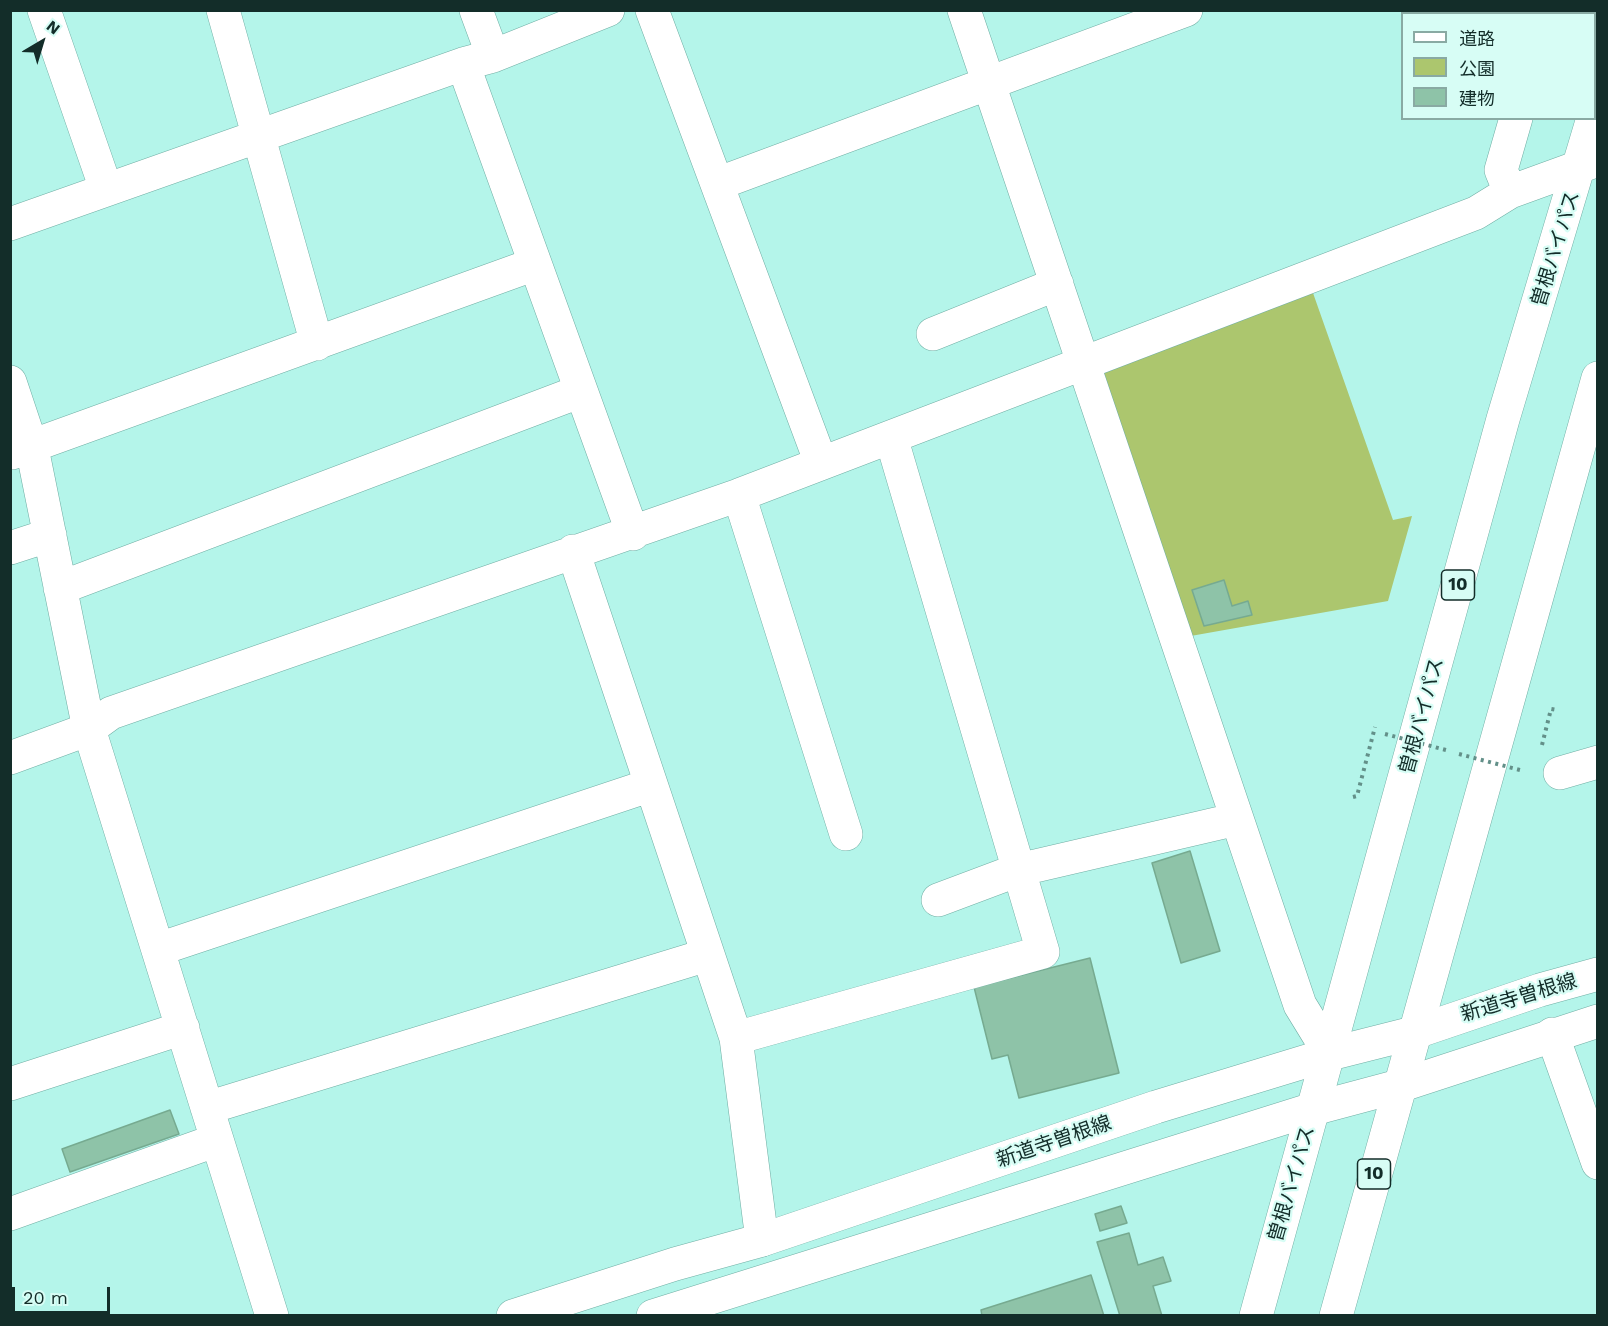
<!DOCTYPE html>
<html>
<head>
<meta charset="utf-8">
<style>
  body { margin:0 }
  #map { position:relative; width:1608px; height:1326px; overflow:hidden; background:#b4f5ea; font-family:"Work Sans","Noto Sans JP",sans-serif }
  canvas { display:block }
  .frame { position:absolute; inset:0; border:12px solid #132d29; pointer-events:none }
  .legend { position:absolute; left:1401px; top:12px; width:195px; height:108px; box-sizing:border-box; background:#d7fdf5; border:2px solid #89aaa3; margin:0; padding:8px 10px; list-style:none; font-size:18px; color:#132d29 }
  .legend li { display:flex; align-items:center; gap:12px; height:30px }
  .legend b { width:30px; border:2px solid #89aaa3 }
  .north { position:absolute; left:12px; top:12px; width:60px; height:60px; -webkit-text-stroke:4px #d7fdf5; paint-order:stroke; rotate:38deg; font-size:16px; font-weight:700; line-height:24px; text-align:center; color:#132d29 }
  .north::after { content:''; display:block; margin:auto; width:21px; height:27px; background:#132d29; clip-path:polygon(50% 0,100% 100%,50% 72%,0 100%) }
  .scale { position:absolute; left:12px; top:1287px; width:98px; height:27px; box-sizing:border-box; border:3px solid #132d29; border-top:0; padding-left:8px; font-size:18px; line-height:21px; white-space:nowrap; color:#132d29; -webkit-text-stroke:4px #d7fdf5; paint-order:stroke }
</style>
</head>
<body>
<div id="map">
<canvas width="1608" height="1326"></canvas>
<div class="frame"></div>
<ul class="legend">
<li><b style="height:8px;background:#fff"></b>道路</li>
<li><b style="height:16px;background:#acc66e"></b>公園</li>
<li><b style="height:16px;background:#8ec3a8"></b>建物</li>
</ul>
<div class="north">N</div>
<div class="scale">20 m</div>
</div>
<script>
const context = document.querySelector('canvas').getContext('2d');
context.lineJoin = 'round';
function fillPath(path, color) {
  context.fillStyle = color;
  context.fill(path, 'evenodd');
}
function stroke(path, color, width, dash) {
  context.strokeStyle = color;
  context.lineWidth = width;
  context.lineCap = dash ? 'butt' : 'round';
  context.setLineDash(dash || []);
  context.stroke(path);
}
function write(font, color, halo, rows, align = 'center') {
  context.font = font + ' "Work Sans","Noto Sans JP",sans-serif';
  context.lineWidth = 4.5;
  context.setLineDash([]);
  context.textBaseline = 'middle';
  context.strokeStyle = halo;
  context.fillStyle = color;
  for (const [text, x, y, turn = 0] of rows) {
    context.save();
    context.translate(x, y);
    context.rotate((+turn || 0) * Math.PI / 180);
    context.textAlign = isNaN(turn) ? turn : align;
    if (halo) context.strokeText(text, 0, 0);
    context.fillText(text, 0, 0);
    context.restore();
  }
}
fillPath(new Path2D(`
  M 1313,293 L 1393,520 L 1412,516 L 1388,601 L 1185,637 L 1096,374 Z`), '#acc66e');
const building = new Path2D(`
  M 1224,580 L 1232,606 L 1248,601 L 1252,615 L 1204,626 L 1192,590 Z
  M 1190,851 L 1220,951 L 1181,963 L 1152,863 Z
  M 1090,958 L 1119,1073 L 1019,1098 L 1008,1055 L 992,1059 L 974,987 Z
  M 170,1110 L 179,1134 L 70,1172 L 62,1149 Z
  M 1121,1206 L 1127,1223 L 1100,1231 L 1095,1214 Z
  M 1129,1233 L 1138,1265 L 1163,1257 L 1171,1281 L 1153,1286 L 1162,1316 L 1120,1316 L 1097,1242 Z
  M 1091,1275 L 1104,1316 L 982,1316 L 981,1310 Z`);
fillPath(building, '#8ec3a8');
stroke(building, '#76aa90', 1.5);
const minor = new Path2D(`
  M 44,10 L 106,189
  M 223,10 L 317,344
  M 476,10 L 493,56
  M 652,10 L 821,463
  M 964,10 L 1300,1005 L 1330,1054
  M 1500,10 L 1501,14
  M 463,64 L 633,534
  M 717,184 L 1186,10
  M 1510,192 L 1501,170 L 1516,118
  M 10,224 L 463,64 L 493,56 L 608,10
  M 933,334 L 1057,284
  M 10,382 L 32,448 L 89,729 L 272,1316
  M 12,453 L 535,264
  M 739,495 L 846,834
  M 10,548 L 50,535
  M 573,551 L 736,1038 L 762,1240
  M 60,588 L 581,391
  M 10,758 L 89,729 L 111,713 L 739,495 L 1476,213 L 1510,192 L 1598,160
  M 1560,773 L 1598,762
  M 938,900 L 1018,870 L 1237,819
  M 159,949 L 651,785
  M 1552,1034 L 1598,1163
  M 736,1038 L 1043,952 L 891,437
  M 10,1084 L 183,1028
  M 207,1108 L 707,955
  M 10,1214 L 217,1140`);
const major = new Path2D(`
  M 513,1316 L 675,1264 L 762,1240 L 1156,1107 L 1330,1054 L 1413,1033 L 1540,990 L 1598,974
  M 653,1316 L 1313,1109 L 1399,1086 L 1598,1021`);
const highway = new Path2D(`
  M 1256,1316 L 1503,419 L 1593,118
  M 1336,1316 L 1598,378`);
stroke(minor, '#70aea4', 34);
stroke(major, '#70aea4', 34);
stroke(highway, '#70aea4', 34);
stroke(new Path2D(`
  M 1542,745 L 1551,709 L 1557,710
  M 1353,797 L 1357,796 L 1375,727`), '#639089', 4, [3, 4.5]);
stroke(minor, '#fff', 33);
stroke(major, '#fff', 33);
stroke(highway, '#fff', 33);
stroke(new Path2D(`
  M 1385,734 L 1446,750
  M 1459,754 L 1520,770`), '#639089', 4, [3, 4.5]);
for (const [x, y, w] of [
  [1458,585,33],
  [1374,1174,33]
]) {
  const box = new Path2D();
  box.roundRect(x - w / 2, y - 15, w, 30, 4.5);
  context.fillStyle = '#d7fdf5';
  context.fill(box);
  stroke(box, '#132d29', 1.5);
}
write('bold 18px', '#132d29', null, [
  ["10",1458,585],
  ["10",1374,1174]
]);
write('20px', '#132d29', '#d7fdf5', [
  ["曽根バイパス",1556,249,-73],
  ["曽根バイパス",1422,716,-75],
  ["新道寺曽根線",1519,998,-17],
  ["新道寺曽根線",1054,1142,-19],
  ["曽根バイパス",1292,1184,-74]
]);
</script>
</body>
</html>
